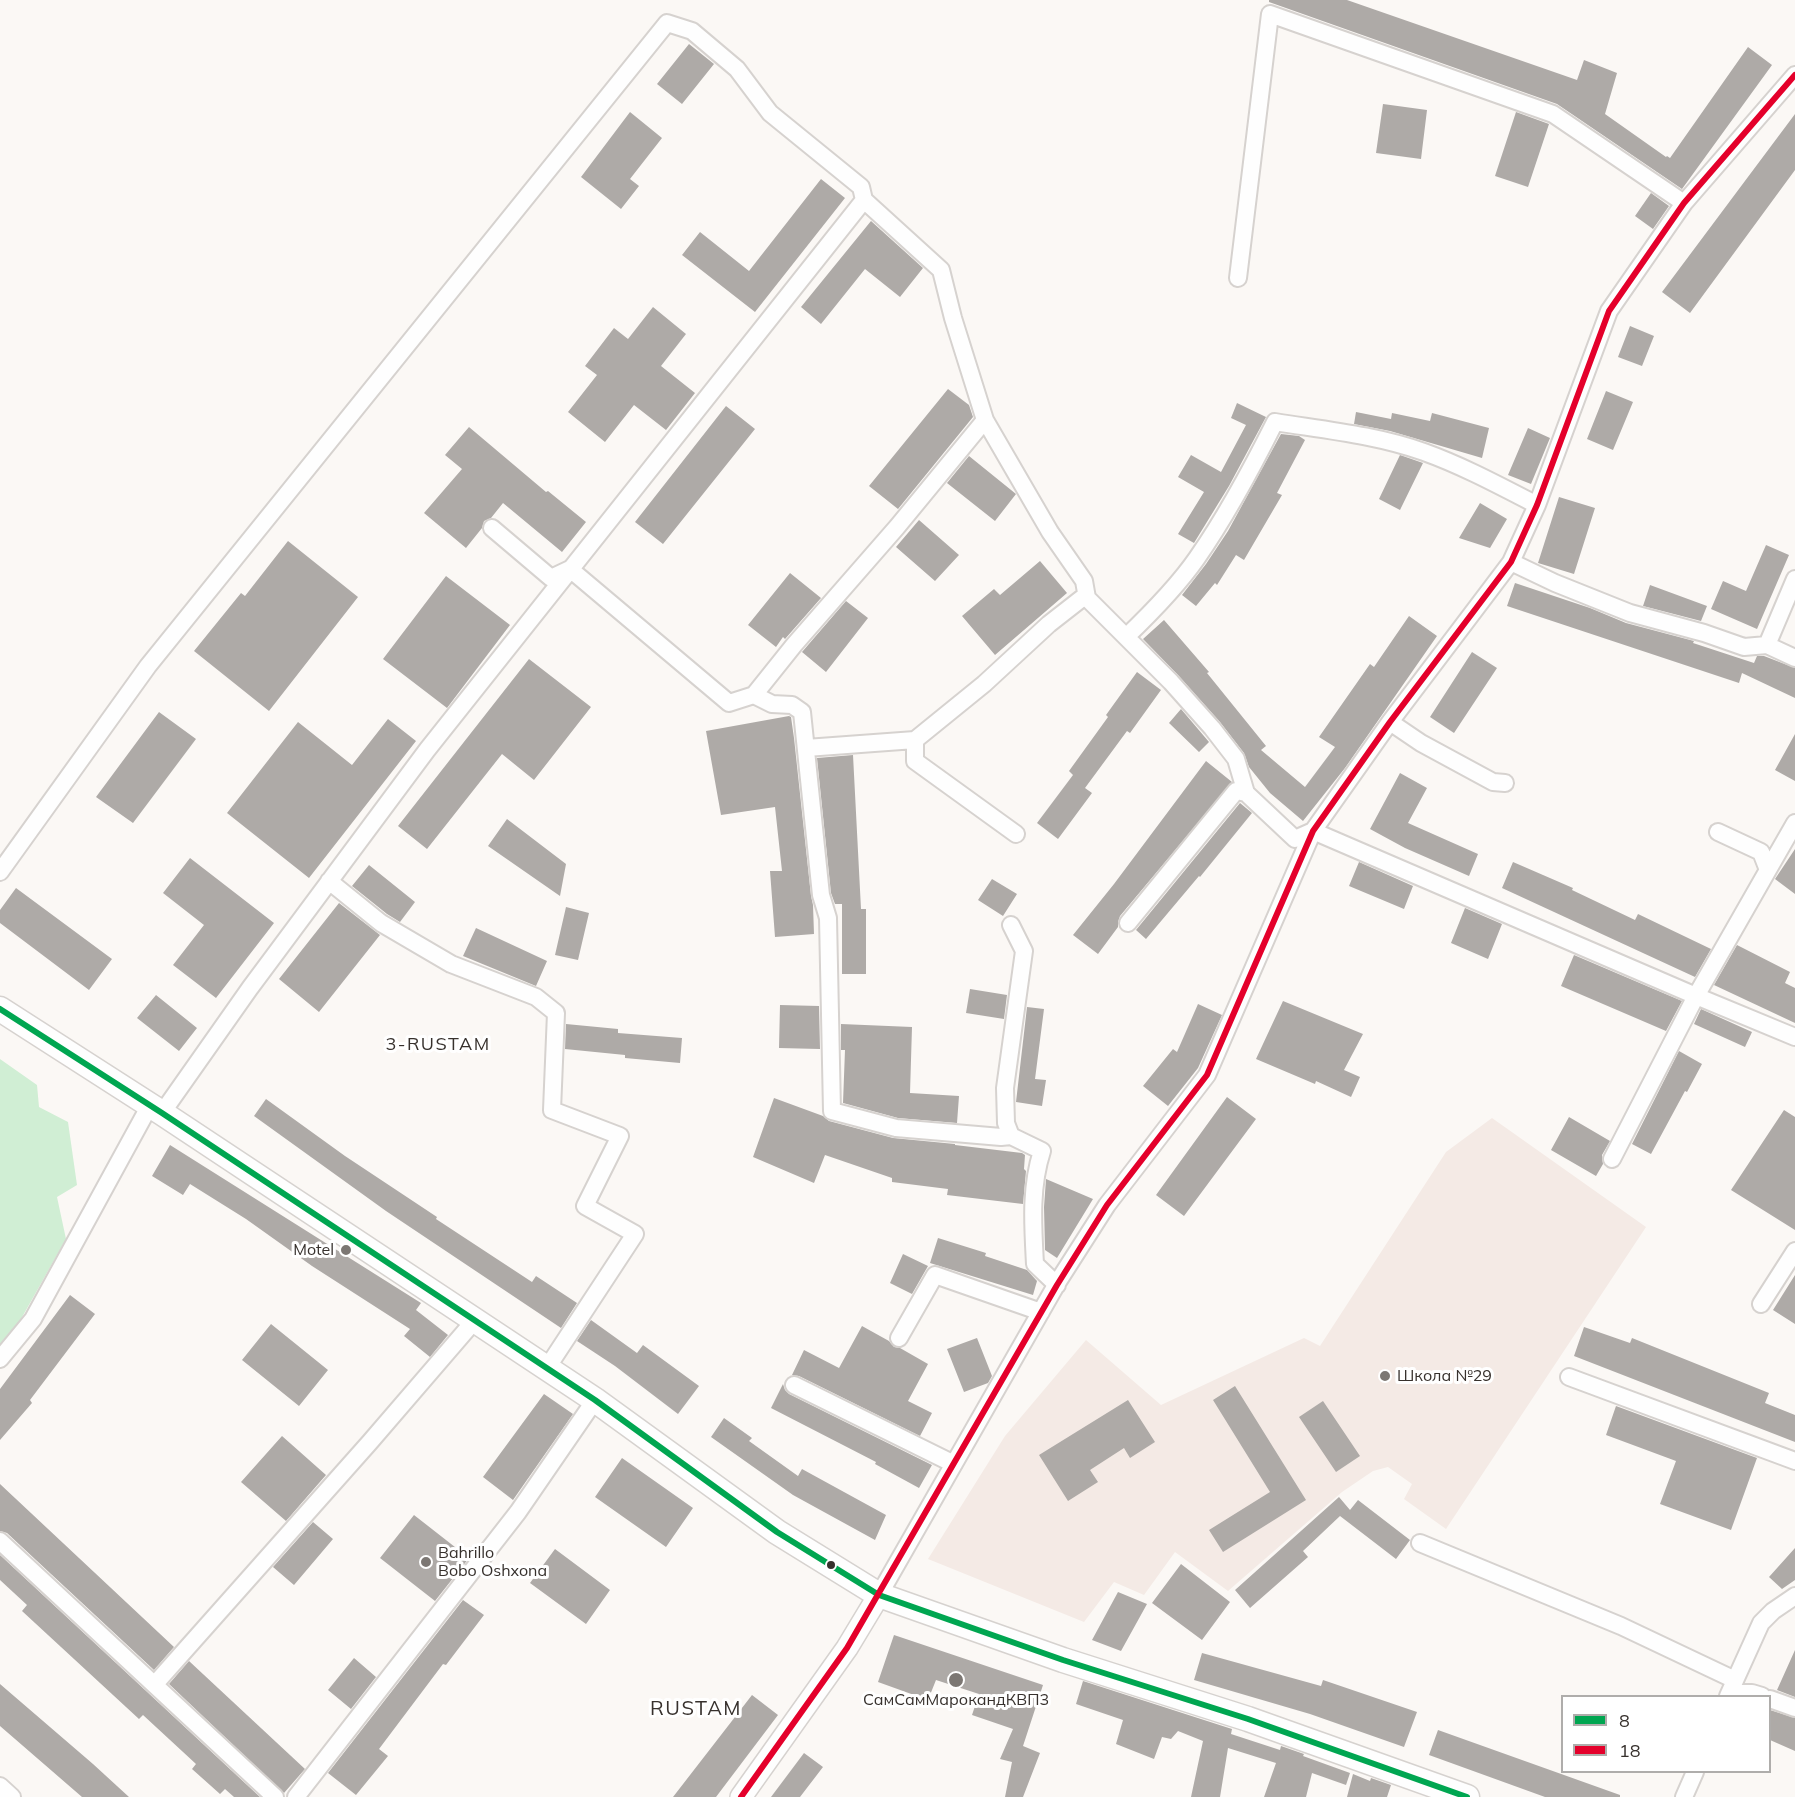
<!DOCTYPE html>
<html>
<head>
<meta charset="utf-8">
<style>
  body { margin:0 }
  #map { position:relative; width:1795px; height:1797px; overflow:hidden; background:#fbf8f5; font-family:Mulish,sans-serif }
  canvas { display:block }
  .legend { position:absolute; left:1561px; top:1695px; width:210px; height:78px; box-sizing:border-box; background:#fff; border:2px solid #afadab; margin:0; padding:8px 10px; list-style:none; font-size:18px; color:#37312d }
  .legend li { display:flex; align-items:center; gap:12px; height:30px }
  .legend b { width:30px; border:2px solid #afadab }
</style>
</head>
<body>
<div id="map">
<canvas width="1795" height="1797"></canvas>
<ul class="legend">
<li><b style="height:8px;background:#00a651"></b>8</li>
<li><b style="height:8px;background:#e4002b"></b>18</li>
</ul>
</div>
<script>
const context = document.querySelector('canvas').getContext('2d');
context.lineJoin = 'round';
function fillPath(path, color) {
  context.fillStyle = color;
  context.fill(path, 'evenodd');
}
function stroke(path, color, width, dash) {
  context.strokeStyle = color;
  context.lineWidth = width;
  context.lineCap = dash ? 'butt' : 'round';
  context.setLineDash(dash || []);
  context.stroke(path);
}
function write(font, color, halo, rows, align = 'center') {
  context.font = font + ' Mulish,sans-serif';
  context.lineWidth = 6;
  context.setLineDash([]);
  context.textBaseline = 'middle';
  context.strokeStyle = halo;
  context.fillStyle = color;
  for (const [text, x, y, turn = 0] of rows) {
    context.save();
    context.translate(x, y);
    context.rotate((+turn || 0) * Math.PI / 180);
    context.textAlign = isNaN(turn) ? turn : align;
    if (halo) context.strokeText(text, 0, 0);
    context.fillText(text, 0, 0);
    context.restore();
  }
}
fillPath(new Path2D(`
  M 1492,1118 L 1646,1227 L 1446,1529 L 1404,1499 L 1412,1484 L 1388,1467 L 1373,1471 L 1342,1492 L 1228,1591 L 1175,1552 L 1144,1595 L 1114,1582 L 1084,1622 L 928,1559 L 1005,1436 L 1086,1340 L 1161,1405 L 1304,1338 L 1320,1346 L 1446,1152 Z`), '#f4eae5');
fillPath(new Path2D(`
  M 0,1059 L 37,1085 L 39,1107 L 68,1122 L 77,1185 L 57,1197 L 66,1239 L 21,1319 L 0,1344 Z`), '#d0eed4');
fillPath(new Path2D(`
  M 1269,0 L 1347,0 L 1577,80 L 1584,60 L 1617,73 L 1605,114 L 1666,157 L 1667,156 L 1670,158 L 1748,47 L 1772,65 L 1682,189 L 1557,104 L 1269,2 Z
  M 689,44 L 714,64 L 682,104 L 657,84 Z
  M 1383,104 L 1427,110 L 1421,159 L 1376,153 Z
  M 630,112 L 662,138 L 630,179 L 639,186 L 621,209 L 581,177 Z
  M 1516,112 L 1549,124 L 1528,187 L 1495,176 Z
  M 1795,114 L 1795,170 L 1690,313 L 1662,292 Z
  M 821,179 L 845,198 L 755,312 L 682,255 L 700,232 L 749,271 Z
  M 1651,193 L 1669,206 L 1653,229 L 1635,216 Z
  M 871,221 L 923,268 L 900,297 L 865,269 L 821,324 L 801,307 Z
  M 653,307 L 686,334 L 661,366 L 695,393 L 666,430 L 634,405 L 605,442 L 568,412 L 597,375 L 585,366 L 614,328 L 628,339 Z
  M 1630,326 L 1654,336 L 1642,366 L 1618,357 Z
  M 948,389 L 969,405 L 973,417 L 898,509 L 869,486 Z
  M 1606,391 L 1633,402 L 1613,450 L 1587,439 Z
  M 1237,403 L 1266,417 L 1229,486 L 1194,543 L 1178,534 L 1204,492 L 1178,477 L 1191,455 L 1221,472 L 1246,425 L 1231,418 Z
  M 726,406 L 755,429 L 663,544 L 635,522 Z
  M 1356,412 L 1391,419 L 1392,413 L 1430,421 L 1432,413 L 1489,428 L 1482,458 L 1390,431 L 1354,424 Z
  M 469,427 L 546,492 L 548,491 L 586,522 L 562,552 L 503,503 L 491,518 L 484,521 L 482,528 L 466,548 L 424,513 L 462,469 L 445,455 Z
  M 1528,428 L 1550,438 L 1531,484 L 1508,475 Z
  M 1281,434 L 1299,436 L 1305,440 L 1277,493 L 1282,495 L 1244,560 L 1236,555 L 1217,585 L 1215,583 L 1196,606 L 1182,595 L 1206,564 L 1228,531 Z
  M 1400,455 L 1423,463 L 1400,510 L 1379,499 Z
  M 969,456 L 1016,494 L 995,521 L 947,483 Z
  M 1559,497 L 1595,508 L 1574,574 L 1538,563 Z
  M 1480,503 L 1507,519 L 1490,548 L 1459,538 Z
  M 919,520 L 959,555 L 935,581 L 896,547 Z
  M 288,541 L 358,597 L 269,711 L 194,651 L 241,593 L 245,596 Z
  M 1766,545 L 1789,555 L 1757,629 L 1711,609 L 1723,581 L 1746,591 Z
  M 1040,561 L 1067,593 L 995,655 L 962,616 L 994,589 L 1000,595 Z
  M 790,573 L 821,598 L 785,639 L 783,637 L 776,647 L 748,625 Z
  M 446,576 L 510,625 L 447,708 L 383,659 Z
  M 1515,583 L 1590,608 L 1626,623 L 1694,641 L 1693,643 L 1754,663 L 1757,656 L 1764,656 L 1795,668 L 1795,698 L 1742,673 L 1739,683 L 1507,606 Z
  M 1650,585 L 1707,606 L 1701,621 L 1643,606 Z
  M 846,601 L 868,618 L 826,672 L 802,652 Z
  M 1409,616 L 1437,636 L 1345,768 L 1303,821 L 1270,793 L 1249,767 L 1244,753 L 1220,722 L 1178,675 L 1143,639 L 1164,620 L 1209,672 L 1207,673 L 1266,746 L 1261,750 L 1305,787 L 1335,747 L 1319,737 L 1370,664 L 1374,667 Z
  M 1472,652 L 1497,668 L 1454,733 L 1430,717 Z
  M 529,659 L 591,707 L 534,780 L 502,754 L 427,849 L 398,826 Z
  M 1137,672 L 1161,690 L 1130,733 L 1127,731 L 1085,788 L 1092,793 L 1058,839 L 1037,823 L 1073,775 L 1069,771 L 1108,717 L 1106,715 Z
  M 1181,709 L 1209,742 L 1199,752 L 1169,723 Z
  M 159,712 L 196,739 L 133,823 L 96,797 Z
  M 789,716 L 791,717 L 794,738 L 811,896 L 813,905 L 814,934 L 775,937 L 770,871 L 782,871 L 775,807 L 721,815 L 706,731 Z
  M 388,719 L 416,741 L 309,878 L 227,813 L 298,722 L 352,765 Z
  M 1795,734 L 1795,781 L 1775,770 Z
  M 853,755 L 861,909 L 866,909 L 866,974 L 842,974 L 842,904 L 835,904 L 831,893 L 817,758 Z
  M 1206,761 L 1232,782 L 1120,916 L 1118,922 L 1118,927 L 1098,954 L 1073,935 L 1114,884 Z
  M 1400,773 L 1427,788 L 1408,823 L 1478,854 L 1469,876 L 1405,848 L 1370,829 Z
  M 1240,803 L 1252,813 L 1200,877 L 1199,876 L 1146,939 L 1136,930 Z
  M 507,819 L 566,864 L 560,896 L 488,846 Z
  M 1795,849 L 1795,894 L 1775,879 Z
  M 190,858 L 274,923 L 216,998 L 173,965 L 204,925 L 163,893 Z
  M 1359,862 L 1413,886 L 1404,909 L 1349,886 Z
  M 1513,862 L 1573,888 L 1572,890 L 1635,920 L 1638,914 L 1711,949 L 1695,977 L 1502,888 Z
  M 369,865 L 415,902 L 400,922 L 387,914 L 352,886 Z
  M 992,879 L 1017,894 L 1003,916 L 978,900 Z
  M 16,888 L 112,959 L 89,990 L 0,923 L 0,910 Z
  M 339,903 L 380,935 L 319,1012 L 279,979 Z
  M 566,907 L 589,913 L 578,960 L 555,955 Z
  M 1465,908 L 1502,924 L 1488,959 L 1451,943 Z
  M 476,928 L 547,961 L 536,986 L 463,956 Z
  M 1737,945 L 1790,972 L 1785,983 L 1795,988 L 1795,1023 L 1714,985 Z
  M 1574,955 L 1682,1001 L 1666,1031 L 1561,986 Z
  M 970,989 L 1007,995 L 1004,1019 L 966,1013 Z
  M 156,995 L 197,1028 L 179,1051 L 137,1018 Z
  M 1283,1001 L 1363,1034 L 1344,1070 L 1360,1077 L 1351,1097 L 1316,1081 L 1315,1084 L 1256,1059 Z
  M 1198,1004 L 1222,1015 L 1198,1068 L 1168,1106 L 1143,1086 L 1173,1049 L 1177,1052 Z
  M 780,1005 L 819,1006 L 820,1049 L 779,1048 Z
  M 1027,1007 L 1044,1009 L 1035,1079 L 1046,1080 L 1042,1106 L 1016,1102 Z
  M 1701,1009 L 1752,1032 L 1745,1047 L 1694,1024 Z
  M 566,1024 L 618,1029 L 618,1033 L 682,1038 L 680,1063 L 625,1058 L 625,1055 L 565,1049 Z
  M 841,1024 L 912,1027 L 910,1093 L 959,1096 L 957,1123 L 898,1118 L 843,1103 L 845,1050 L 841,1050 Z
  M 1679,1051 L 1702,1064 L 1687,1092 L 1685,1091 L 1651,1154 L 1632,1144 Z
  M 1227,1097 L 1256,1119 L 1184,1216 L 1156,1195 Z
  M 774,1098 L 823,1116 L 829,1121 L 893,1138 L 955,1144 L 955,1145 L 1022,1153 L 1025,1155 L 1024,1169 L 1026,1171 L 1023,1204 L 947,1195 L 948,1189 L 892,1182 L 892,1178 L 825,1155 L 814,1183 L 753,1157 Z
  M 266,1099 L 345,1156 L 437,1217 L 436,1219 L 532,1282 L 536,1276 L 577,1303 L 561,1328 L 386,1211 L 254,1116 Z
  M 1784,1110 L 1795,1117 L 1795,1230 L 1731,1190 Z
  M 1569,1117 L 1610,1141 L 1602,1155 L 1603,1164 L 1596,1176 L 1551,1150 Z
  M 170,1145 L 421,1303 L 416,1310 L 448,1335 L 430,1357 L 404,1336 L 410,1329 L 312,1266 L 246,1219 L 190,1184 L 183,1195 L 152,1176 Z
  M 1046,1179 L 1093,1199 L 1057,1258 L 1045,1250 L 1044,1207 Z
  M 938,1238 L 986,1253 L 985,1256 L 1027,1270 L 1037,1281 L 1033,1295 L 930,1263 Z
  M 903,1254 L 928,1266 L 912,1294 L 890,1283 Z
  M 1795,1275 L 1795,1324 L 1773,1310 Z
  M 70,1295 L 95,1314 L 30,1400 L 32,1403 L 0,1440 L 0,1389 Z
  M 591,1320 L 637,1353 L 643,1345 L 699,1386 L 678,1414 L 615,1366 L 577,1341 Z
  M 271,1324 L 328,1370 L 299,1406 L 242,1360 Z
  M 862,1326 L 889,1341 L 894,1347 L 900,1348 L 928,1364 L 908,1401 L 932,1413 L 920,1436 L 799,1376 L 792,1375 L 804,1350 L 839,1368 Z
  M 1584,1327 L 1630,1343 L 1632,1338 L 1769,1393 L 1765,1403 L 1795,1415 L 1795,1442 L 1574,1356 Z
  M 977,1338 L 992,1376 L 988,1383 L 964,1392 L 947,1349 Z
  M 783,1384 L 785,1390 L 789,1394 L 932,1465 L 919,1488 L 875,1464 L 876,1462 L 771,1408 Z
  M 1235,1386 L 1306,1500 L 1223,1552 L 1209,1530 L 1270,1492 L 1213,1400 Z
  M 544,1394 L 573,1414 L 513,1500 L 483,1477 Z
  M 1128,1400 L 1155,1442 L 1130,1458 L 1124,1448 L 1090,1470 L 1098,1482 L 1068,1501 L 1039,1455 Z
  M 1323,1401 L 1360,1456 L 1336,1472 L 1299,1417 Z
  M 1616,1406 L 1757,1458 L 1731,1530 L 1660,1504 L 1676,1461 L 1606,1435 Z
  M 724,1418 L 752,1438 L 749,1441 L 798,1476 L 802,1469 L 886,1515 L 875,1540 L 793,1495 L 711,1437 Z
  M 282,1436 L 326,1475 L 286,1521 L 241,1482 Z
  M 622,1458 L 693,1508 L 666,1547 L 595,1497 Z
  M 0,1484 L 174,1647 L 154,1670 L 7,1533 L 0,1531 Z
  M 1339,1497 L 1350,1510 L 1358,1500 L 1410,1540 L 1396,1559 L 1340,1516 L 1303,1551 L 1308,1557 L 1250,1608 L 1235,1590 Z
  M 414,1515 L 469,1558 L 435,1601 L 380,1558 Z
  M 313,1522 L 333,1539 L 294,1585 L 273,1567 Z
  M 1795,1548 L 1795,1580 L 1782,1589 L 1769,1577 Z
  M 555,1549 L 610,1590 L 586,1624 L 530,1583 Z
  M 0,1555 L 260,1797 L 234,1797 L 225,1789 L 220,1794 L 192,1769 L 196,1764 L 143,1715 L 139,1719 L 22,1611 L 27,1605 L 0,1580 Z
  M 1181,1564 L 1230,1602 L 1202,1640 L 1152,1603 Z
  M 1118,1592 L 1147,1604 L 1121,1651 L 1092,1640 Z
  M 463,1600 L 484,1615 L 446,1665 L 443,1664 L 379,1749 L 388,1756 L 356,1795 L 328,1773 Z
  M 894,1635 L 1043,1685 L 1023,1746 L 1040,1753 L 1023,1797 L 1005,1797 L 1012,1762 L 1000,1759 L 1013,1729 L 972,1715 L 979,1694 L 936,1680 L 928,1700 L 878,1682 Z
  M 1795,1650 L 1795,1697 L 1777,1690 Z
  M 1202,1653 L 1321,1686 L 1323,1680 L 1417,1712 L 1404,1747 L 1310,1714 L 1194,1680 Z
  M 354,1658 L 376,1677 L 351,1709 L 328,1690 Z
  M 189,1661 L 305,1769 L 284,1793 L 169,1684 Z
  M 1083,1681 L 1232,1729 L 1231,1734 L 1280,1750 L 1281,1746 L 1304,1754 L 1303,1756 L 1350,1773 L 1346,1785 L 1312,1773 L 1306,1797 L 1264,1797 L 1276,1763 L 1228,1748 L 1220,1797 L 1191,1797 L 1203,1741 L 1178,1731 L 1171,1739 L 1162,1737 L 1154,1759 L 1116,1744 L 1123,1720 L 1076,1704 Z
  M 0,1684 L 93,1764 L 129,1797 L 82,1797 L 0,1726 Z
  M 752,1695 L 778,1715 L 716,1797 L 673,1797 Z
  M 1770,1710 L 1795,1718 L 1795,1751 L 1770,1740 Z
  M 1438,1730 L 1620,1795 L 1620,1797 L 1545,1797 L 1429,1755 Z
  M 804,1753 L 823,1767 L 800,1797 L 771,1797 Z
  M 1353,1774 L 1370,1781 L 1371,1778 L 1391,1785 L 1387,1797 L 1347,1797 Z`), '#aeaaa7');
const minor = new Path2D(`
  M 1238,278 L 1270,14 L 1553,114 L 1684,203
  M 492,528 L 551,578 L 570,569 L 729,703 L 754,695
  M 1511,562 L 1555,583 L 1630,613 L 1704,633 L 1744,647 L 1767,645
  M 1795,579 L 1767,645 L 1795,658
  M 1126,637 C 1151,613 1177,587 1197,558 C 1227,515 1252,468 1275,422 C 1325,430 1376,435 1424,452 C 1463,466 1500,486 1537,505
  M 1390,722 L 1421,743 L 1493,782 L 1505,783
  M 915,740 L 915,761 L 1016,834
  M 806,748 L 915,740 L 984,684 L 1049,624 L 1081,599 L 1087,598 L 1171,682 L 1212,728 L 1236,759 L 1246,793 L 1295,839 L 1313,831 L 1696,996 L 1795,1037
  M 1768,870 L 1795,823
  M 0,872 L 148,666 L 667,23 L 692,31 L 737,69 L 770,113 L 861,187 L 864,200
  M 329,881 L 381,923 L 451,964 L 536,997 L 556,1013 L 552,1110 L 620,1136 L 585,1206 L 635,1234 L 547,1368
  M 1128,923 L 1236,791 L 1246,793
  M 1011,925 L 1024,951 L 1005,1088 L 1006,1123 L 1011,1136 L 1042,1151 C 1030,1188 1033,1226 1035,1264 L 1057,1285
  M 162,1113 L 250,988 L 427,750 L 864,200 L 941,270 L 953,318 L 985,420
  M 1011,1136 L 1001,1137 L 896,1128 L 832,1111 L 828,918 L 821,895 L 802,712 L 792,705 L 772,704 L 754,695 L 794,645 L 897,527 L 985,420 L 1050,532 L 1084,581 L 1087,598
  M 1612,1159 L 1696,996 L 1768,870 L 1761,852 L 1718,832
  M 1761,1304 L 1795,1251
  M 899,1338 L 935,1275 L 1041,1312
  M 0,1359 L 33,1319 L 150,1105
  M 1569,1377 L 1795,1461
  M 794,1385 L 954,1464
  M 0,1541 L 275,1797
  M 1420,1543 L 1621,1626 L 1735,1680
  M 879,1595 L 1059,1280 L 1107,1205 L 1207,1075 L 1313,831 L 1390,722 L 1511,562 L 1537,505 L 1609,311 L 1684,203 L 1795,75
  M 155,1684 L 370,1442 L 475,1320
  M 1730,1693 L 1752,1693 L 1762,1696
  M 1728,1696 L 1761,1623 L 1773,1611 L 1795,1596
  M 1770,1699 L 1795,1708
  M 0,1786 L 12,1797
  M 296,1797 L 518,1512 L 595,1400
  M 1684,1797 L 1695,1772`);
const tertiary = new Path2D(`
  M 741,1797 L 847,1648 L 879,1595`);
const secondary = new Path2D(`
  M 0,1009 L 162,1113 L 595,1400 L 777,1532 L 879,1595 L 1063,1660 L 1248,1719 L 1467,1797`);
stroke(minor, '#d6d2cf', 20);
stroke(tertiary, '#d6d2cf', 24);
stroke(secondary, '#d6d2cf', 27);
stroke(minor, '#fefefe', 16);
stroke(tertiary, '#fefefe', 21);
stroke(secondary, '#fefefe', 24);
stroke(new Path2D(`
  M 0,1009 L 162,1113 L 595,1400 L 777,1532 L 879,1595 L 1063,1660 L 1248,1719 L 1467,1797`), '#00a651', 6);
stroke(new Path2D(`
  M 741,1797 L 847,1648 L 1057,1285 L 1107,1205 L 1207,1075 L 1313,831 L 1390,722 L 1511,562 L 1537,505 L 1609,311 L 1684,203 L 1795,75`), '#e4002b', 6);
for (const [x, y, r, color] of [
  [346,1250,6,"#7c7773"],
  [1385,1376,6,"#7c7773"],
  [426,1562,6,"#7c7773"],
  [831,1565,5,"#37312d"],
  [956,1680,8,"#7c7773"]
]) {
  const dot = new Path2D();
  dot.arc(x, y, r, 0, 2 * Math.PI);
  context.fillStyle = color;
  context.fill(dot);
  stroke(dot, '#fff', 2);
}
write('16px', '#37312d', '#fff', [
  ["Motel",334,1250,"right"],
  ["Школа №29",1397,1376],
  ["Bahrillo",438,1553],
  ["Bobo Oshxona",438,1571],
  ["СамСамМарокандКВП3",956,1700,"center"]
], 'left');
context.letterSpacing = '1.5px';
write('18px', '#37312d', '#fff', [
  ["3-RUSTAM",438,1045]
]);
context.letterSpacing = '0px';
context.letterSpacing = '1.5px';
write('20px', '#37312d', '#fff', [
  ["RUSTAM",696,1709]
]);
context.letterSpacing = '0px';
</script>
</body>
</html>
